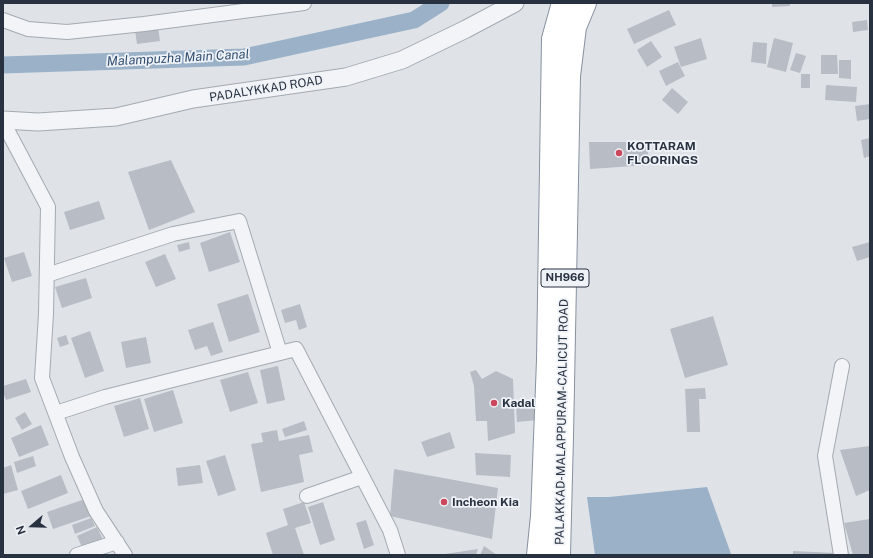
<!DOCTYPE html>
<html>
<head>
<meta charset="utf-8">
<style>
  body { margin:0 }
  #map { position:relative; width:873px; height:558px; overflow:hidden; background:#dfe3e8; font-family:"Public Sans",sans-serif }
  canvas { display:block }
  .frame { position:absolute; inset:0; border:4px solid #283140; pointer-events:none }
  .north { position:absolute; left:12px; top:506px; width:40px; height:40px; -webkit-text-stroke:3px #eff2f6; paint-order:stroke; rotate:250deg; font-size:11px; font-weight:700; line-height:16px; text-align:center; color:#283140 }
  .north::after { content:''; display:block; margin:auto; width:14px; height:18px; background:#283140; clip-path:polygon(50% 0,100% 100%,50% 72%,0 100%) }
</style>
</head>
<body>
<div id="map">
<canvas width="873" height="558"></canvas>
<div class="frame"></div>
<div class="north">N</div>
</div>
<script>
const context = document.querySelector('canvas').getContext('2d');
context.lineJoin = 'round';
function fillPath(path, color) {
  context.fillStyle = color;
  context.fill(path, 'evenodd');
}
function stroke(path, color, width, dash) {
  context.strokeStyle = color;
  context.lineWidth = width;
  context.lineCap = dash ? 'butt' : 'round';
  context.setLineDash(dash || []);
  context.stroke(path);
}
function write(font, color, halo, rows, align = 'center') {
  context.font = font + ' "Public Sans",sans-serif';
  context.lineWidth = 3.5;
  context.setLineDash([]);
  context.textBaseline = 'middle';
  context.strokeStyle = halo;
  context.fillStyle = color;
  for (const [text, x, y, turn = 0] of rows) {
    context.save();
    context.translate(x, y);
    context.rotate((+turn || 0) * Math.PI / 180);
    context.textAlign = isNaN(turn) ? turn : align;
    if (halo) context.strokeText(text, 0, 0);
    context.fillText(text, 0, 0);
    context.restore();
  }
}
fillPath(new Path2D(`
  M 707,487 L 730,551 L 731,555 L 595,555 L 587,497 L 609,497 Z`), '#9bb1c8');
stroke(new Path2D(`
  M 3,65 L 244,57 L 414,20 L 441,3`), '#9bb1c8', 17);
fillPath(new Path2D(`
  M 772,3 L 790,3 L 790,6 L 772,7 Z
  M 669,10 L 676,25 L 634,44 L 627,29 Z
  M 867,20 L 868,30 L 853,32 L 852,22 Z
  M 158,27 L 160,41 L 137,44 L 135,30 Z
  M 701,38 L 707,59 L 681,67 L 674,47 Z
  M 774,38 L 793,43 L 786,72 L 767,67 Z
  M 651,41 L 662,57 L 647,67 L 637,50 Z
  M 753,42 L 767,43 L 766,64 L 751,62 Z
  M 796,53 L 806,56 L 800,73 L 790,70 Z
  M 821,55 L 837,55 L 838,74 L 821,74 Z
  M 839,60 L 851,60 L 851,79 L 839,78 Z
  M 678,62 L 685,76 L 666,86 L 659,71 Z
  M 801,74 L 810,74 L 810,88 L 801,88 Z
  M 826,85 L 857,87 L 856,102 L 825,100 Z
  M 672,88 L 688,102 L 678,114 L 662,100 Z
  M 870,104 L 870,119 L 857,121 L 855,106 Z
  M 870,138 L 870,156 L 864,158 L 861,140 Z
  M 589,142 L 647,142 L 649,165 L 590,169 Z
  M 171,160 L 195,212 L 149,230 L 128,172 Z
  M 99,201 L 105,219 L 70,230 L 64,212 Z
  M 230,232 L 240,262 L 209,272 L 200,243 Z
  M 189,242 L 190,249 L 179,252 L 177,245 Z
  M 870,242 L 870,257 L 857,261 L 852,247 Z
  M 24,252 L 32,276 L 12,282 L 4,258 Z
  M 165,254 L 176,279 L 156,287 L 145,262 Z
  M 86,278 L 92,298 L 62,308 L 55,287 Z
  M 248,294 L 260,332 L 229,342 L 217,304 Z
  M 300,304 L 307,327 L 299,330 L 296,320 L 285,323 L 281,310 Z
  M 713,316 L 728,365 L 685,378 L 670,329 Z
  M 213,322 L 223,352 L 211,356 L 207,346 L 195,350 L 188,330 Z
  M 90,331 L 104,371 L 85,378 L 71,338 Z
  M 66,335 L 69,344 L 60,347 L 57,338 Z
  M 146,337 L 151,363 L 126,368 L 121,342 Z
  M 278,366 L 285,400 L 267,404 L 260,370 Z
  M 476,370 L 482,379 L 496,371 L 513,379 L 515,433 L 488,441 L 487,421 L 476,421 L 474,386 L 470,372 Z
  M 248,372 L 258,403 L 230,412 L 220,380 Z
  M 26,379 L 31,392 L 6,400 L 3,392 L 3,386 Z
  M 705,388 L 706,399 L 699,399 L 700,432 L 687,432 L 685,389 Z
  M 173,390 L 183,423 L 154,432 L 144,399 Z
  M 140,398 L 149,429 L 124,437 L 114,406 Z
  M 538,403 L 538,420 L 517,422 L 516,405 Z
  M 25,412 L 32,424 L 22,430 L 15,418 Z
  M 304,421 L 307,430 L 285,437 L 282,429 Z
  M 41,425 L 49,445 L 19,457 L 11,438 Z
  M 277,430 L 279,441 L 309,435 L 313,452 L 299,455 L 304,482 L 261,492 L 251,444 L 263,442 L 261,433 Z
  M 450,432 L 455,448 L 427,457 L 421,442 Z
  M 870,446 L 870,490 L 856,496 L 840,450 Z
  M 475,453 L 511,455 L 510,477 L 476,475 Z
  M 225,455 L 236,490 L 218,496 L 206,461 Z
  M 33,456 L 36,466 L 17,473 L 14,462 Z
  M 11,465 L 18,490 L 3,494 L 3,468 Z
  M 200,465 L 203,483 L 178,486 L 176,468 Z
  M 394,469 L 498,488 L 492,539 L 390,516 Z
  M 61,475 L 68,493 L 28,509 L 21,491 Z
  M 85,499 L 91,516 L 53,529 L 47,512 Z
  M 304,502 L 311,523 L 295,528 L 304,555 L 273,555 L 266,533 L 288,525 L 283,509 Z
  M 323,502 L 335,540 L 320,545 L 308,507 Z
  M 91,518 L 95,526 L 75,534 L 72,525 Z
  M 870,519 L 870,553 L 865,555 L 853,555 L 844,523 Z
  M 366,520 L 374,545 L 364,549 L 356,523 Z
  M 97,527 L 104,542 L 84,552 L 77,536 Z
  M 484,546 L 497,555 L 480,555 Z
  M 478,549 L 476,555 L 445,555 L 445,554 Z
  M 793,551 L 836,553 L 837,555 L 793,555 Z`), '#b7bcc5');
const minor = new Path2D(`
  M 3,20 L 28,29 L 67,32 L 144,24 L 304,3
  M 3,122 L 48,207 L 46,314 L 42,378 L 72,457 L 96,511 L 125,555
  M 47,275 L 173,234 L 239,221 L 280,353
  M 56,413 L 105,397 L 296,349 L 390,530 L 398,555
  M 307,496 L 362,477
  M 77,555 L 117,542
  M 841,555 L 825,456 L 842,366`);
const tertiary = new Path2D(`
  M 3,120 L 38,122 L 116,117 L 193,99 L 346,77 L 402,60 L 466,29 L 515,3`);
const trunk = new Path2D(`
  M 538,555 L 542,516 L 548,360 L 553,39 L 563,3
  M 559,555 L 562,436 L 569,76 L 575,27 L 585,3`);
stroke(minor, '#a4aab2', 16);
stroke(tertiary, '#a4aab2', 19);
stroke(trunk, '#87919f', 24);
stroke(minor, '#f2f4f7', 14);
stroke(tertiary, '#f2f4f7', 17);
stroke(trunk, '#fff', 22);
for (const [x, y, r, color] of [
  [619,153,4,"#cc465c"],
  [494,403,4,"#cc465c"],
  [444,502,4,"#cc465c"]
]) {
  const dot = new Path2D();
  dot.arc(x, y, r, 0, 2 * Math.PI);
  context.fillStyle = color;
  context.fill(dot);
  stroke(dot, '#eff2f6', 1.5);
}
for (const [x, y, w] of [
  [565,278,48]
]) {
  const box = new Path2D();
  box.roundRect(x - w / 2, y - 9, w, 18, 3);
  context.fillStyle = '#eff2f6';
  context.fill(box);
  stroke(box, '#283140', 1);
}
write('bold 11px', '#283140', null, [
  ["NH966",565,278]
]);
write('12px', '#283140', '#eff2f6', [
  ["PADALYKKAD ROAD",266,89,-9],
  ["PALAKKAD-MALAPPURAM-CALICUT ROAD",562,422,-89]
]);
write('bold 12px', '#283140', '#eff2f6', [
  ["KOTTARAM",627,146],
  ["FLOORINGS",627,160],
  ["Kadal",502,403],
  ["Incheon Kia",452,502]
], 'left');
write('italic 13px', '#335073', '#eff2f6', [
  ["Malampuzha Main Canal",178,58,-3]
]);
</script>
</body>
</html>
